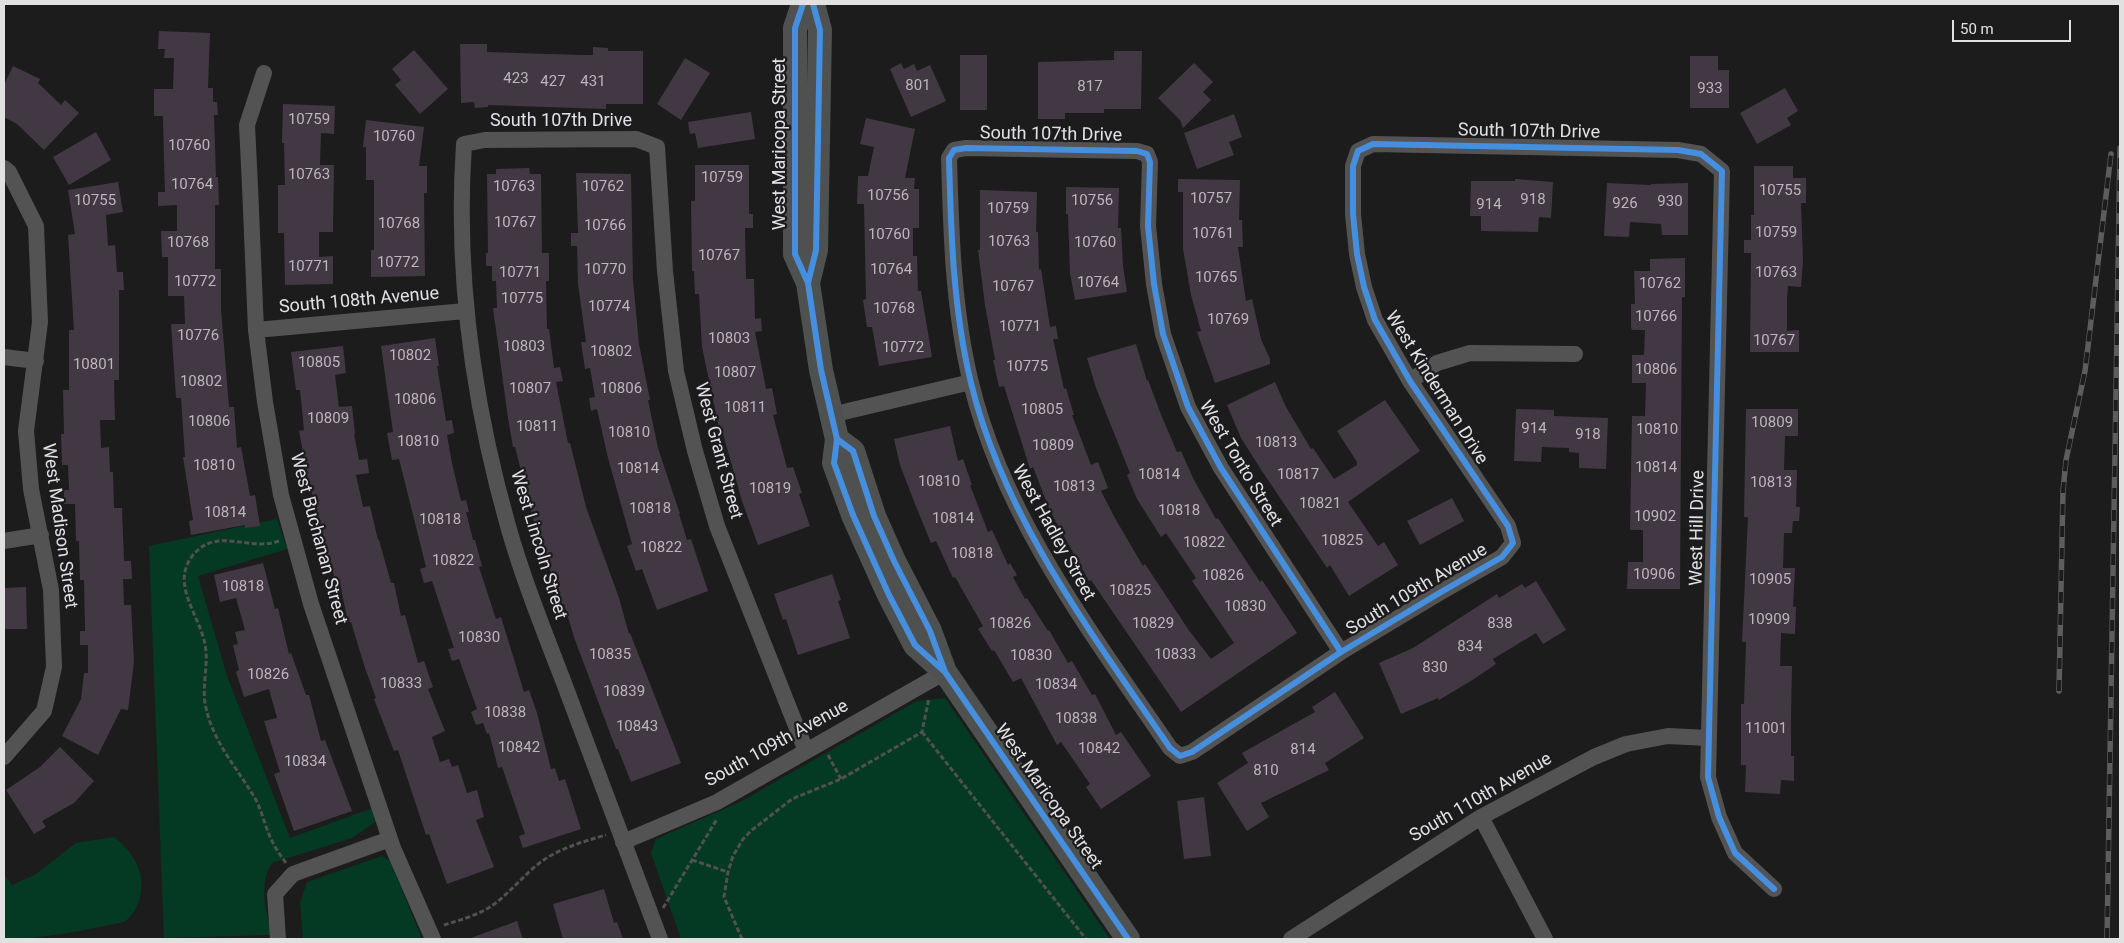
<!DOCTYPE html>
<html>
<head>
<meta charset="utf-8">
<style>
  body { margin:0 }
  #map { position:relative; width:2124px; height:943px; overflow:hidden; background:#1c1c1c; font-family:Roboto,sans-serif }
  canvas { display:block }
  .frame { position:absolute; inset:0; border:5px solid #e2e1e2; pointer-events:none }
  .scale { position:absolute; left:1952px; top:20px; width:119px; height:22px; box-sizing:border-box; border:2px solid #e2e1e2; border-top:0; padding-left:6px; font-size:15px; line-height:18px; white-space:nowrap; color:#e2e1e2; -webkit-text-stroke:4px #1c1b1d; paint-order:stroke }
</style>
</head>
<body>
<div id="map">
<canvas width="2124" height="943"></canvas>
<div class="frame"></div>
<div class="scale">50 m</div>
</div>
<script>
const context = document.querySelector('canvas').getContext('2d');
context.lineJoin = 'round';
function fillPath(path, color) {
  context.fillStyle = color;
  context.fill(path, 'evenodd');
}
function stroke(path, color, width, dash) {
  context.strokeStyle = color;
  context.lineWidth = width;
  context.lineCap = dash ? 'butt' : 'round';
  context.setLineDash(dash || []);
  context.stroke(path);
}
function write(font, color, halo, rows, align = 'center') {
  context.font = font + ' Roboto,sans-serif';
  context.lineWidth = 4.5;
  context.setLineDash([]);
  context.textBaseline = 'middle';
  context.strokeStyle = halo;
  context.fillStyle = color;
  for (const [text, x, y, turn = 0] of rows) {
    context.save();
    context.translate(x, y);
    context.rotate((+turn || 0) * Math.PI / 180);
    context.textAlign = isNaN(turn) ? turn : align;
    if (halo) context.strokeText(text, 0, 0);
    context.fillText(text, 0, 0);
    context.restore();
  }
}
fillPath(new Path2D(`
  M 277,519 L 287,549 L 198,576 L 227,676 L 290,838 L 373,808 L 375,822 L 352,838 L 272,863 C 258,882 267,913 271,935 L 164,938 L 149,546 Z
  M 945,698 L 1110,939 L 681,939 L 651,853 L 656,839 L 740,802 L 917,701 Z
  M 114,837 C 124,845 132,853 137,865 C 146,883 141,911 124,922 C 84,930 45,939 4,939 L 4,874 L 12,885 L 36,874 L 76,843 Z
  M 382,856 L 390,861 L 422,939 L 303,939 L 300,903 L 307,882 Z`), '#043a24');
fillPath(new Path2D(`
  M 159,31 L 210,33 L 208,88 L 213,88 L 213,102 L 217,102 L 218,115 L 214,115 L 216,177 L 218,177 L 219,205 L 215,205 L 215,269 L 221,269 L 221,309 L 229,407 L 234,407 L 237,448 L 241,447 L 250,496 L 255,495 L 260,526 L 245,528 L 245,525 L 191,535 L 189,521 L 193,520 L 183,457 L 185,457 L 181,398 L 176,398 L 171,324 L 185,324 L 184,296 L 168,296 L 168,257 L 162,257 L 161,231 L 177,231 L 177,205 L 158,206 L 158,192 L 165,192 L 164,160 L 163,116 L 154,116 L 154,89 L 173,89 L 174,58 L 164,58 L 165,49 L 158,49 Z
  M 460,44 L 487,44 L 487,52 L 580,55 L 593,55 L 593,47 L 608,48 L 608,51 L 643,51 L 643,104 L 606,104 L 606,109 L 488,105 L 488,107 L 475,108 L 474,102 L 461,103 Z
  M 414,50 L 448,89 L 420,114 L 395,85 L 401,80 L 392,69 Z
  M 1114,51 L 1142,51 L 1141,109 L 1104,109 L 1104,113 L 1065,113 L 1065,119 L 1038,119 L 1038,62 L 1114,60 Z
  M 960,55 L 987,55 L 987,110 L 960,110 Z
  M 1690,56 L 1718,56 L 1718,70 L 1729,70 L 1729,108 L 1690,108 Z
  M 685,58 L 710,73 L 681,120 L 657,104 Z
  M 901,63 L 904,69 L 914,64 L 917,71 L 930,65 L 946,101 L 911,117 L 890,69 Z
  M 1194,63 L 1213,82 L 1203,92 L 1211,100 L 1183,128 L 1180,120 L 1158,98 Z
  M 13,66 L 40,79 L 38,83 L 61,105 L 65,100 L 79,113 L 44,150 L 17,124 L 4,117 L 4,85 Z
  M 1785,88 L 1798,111 L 1787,118 L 1791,125 L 1757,144 L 1740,113 Z
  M 283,104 L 335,106 L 334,134 L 321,133 L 320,165 L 334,165 L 333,232 L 319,232 L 319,257 L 333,256 L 333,284 L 285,285 L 284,233 L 278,233 L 278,185 L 285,185 L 284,143 L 282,143 Z
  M 751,112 L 755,139 L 698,148 L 695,133 L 690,134 L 688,122 Z
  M 1234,114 L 1242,137 L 1229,142 L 1234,155 L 1197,169 L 1184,133 Z
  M 866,118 L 915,129 L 905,178 L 915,178 L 914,189 L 919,189 L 919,228 L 913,228 L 913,256 L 917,256 L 918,291 L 921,291 L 932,357 L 879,366 L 872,327 L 867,327 L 863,300 L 866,299 L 864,204 L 857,204 L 858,176 L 868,176 L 874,147 L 860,144 Z
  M 366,120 L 424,127 L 419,166 L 427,166 L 427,193 L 424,193 L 425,276 L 371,277 L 371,250 L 374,250 L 374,180 L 366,180 L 366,147 L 363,147 Z
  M 96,132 L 111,160 L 69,185 L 53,157 Z
  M 695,165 L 749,165 L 749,214 L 753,214 L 753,228 L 745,228 L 746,279 L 754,279 L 755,319 L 761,318 L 762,331 L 755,332 L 766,389 L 772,388 L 777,414 L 773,415 L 787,468 L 793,467 L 802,493 L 799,494 L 810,526 L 758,545 L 742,501 L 721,427 L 719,428 L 702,347 L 699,294 L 695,294 L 694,271 L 692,271 L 691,201 L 695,201 Z
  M 1754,166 L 1793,166 L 1793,178 L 1806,178 L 1806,203 L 1801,203 L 1803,261 L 1801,287 L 1788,286 L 1787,298 L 1787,331 L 1799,330 L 1799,352 L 1750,352 L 1751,253 L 1744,253 L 1744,240 L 1751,240 L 1751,215 L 1754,215 Z
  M 529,168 L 530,174 L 541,174 L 542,253 L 549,253 L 549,281 L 546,281 L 547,329 L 549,329 L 554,368 L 560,367 L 563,381 L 556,382 L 568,443 L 570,443 L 586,507 L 619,598 L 629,634 L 630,633 L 681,763 L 631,782 L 618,749 L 616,749 L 575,640 L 564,604 L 562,604 L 553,579 L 534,522 L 515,447 L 513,447 L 508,418 L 493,308 L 497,308 L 496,281 L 492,281 L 492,266 L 486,266 L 486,253 L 488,253 L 487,174 L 496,174 L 496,169 Z
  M 576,173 L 631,174 L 633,280 L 639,344 L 650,400 L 648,400 L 658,448 L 680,514 L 679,514 L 687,540 L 691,539 L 708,591 L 657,610 L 642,569 L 636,571 L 627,546 L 632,544 L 608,458 L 597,409 L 591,411 L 589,398 L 595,397 L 590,368 L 585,369 L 581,342 L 586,342 L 578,284 L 577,246 L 571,246 L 571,233 L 578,233 Z
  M 1178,179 L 1240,180 L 1239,220 L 1242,220 L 1243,247 L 1238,247 L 1246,301 L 1252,299 L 1261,339 L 1270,359 L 1270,364 L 1215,383 L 1197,332 L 1201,331 L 1191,295 L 1183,249 L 1183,192 L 1178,192 Z
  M 1515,179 L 1553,182 L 1551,218 L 1539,217 L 1538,232 L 1481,231 L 1481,216 L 1470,216 L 1471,181 L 1515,181 Z
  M 118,182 L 123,212 L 106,215 L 108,246 L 115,245 L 117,272 L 123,272 L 124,290 L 119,290 L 119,380 L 114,380 L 115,420 L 100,420 L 101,448 L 109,447 L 110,472 L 113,472 L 114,508 L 122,508 L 124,561 L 131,561 L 132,579 L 123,579 L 124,605 L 131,605 L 134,662 L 128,710 L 121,709 L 98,755 L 62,736 L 81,699 L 84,673 L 88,673 L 88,645 L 80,645 L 80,631 L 85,631 L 84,580 L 80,580 L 79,541 L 76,541 L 75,504 L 64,504 L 64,490 L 69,490 L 68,465 L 62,465 L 61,434 L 64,434 L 63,390 L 69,390 L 69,330 L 74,330 L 68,235 L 75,234 L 68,190 Z
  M 1607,183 L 1651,185 L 1651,184 L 1688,183 L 1688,235 L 1662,235 L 1661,224 L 1630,222 L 1629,237 L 1604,236 Z
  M 1066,187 L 1119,188 L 1118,228 L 1121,228 L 1123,266 L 1127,292 L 1075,300 L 1070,273 L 1068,214 L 1066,214 Z
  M 980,190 L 1037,192 L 1036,232 L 1038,232 L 1039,270 L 1041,269 L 1050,327 L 1056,326 L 1058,339 L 1053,339 L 1064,389 L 1066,388 L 1074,415 L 1072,415 L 1091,465 L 1098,462 L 1108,488 L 1101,491 L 1116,520 L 1143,566 L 1145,564 L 1188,629 L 1211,659 L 1234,643 L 1192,581 L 1196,578 L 1166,533 L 1161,537 L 1137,499 L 1127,475 L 1130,473 L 1096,388 L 1087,358 L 1136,344 L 1147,381 L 1148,380 L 1162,417 L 1177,452 L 1181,451 L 1194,480 L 1216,519 L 1218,518 L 1260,582 L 1262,580 L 1297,633 L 1181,712 L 1091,580 L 1089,581 L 1050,511 L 1033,467 L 1030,469 L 1004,386 L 999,387 L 993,360 L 995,360 L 985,305 L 978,250 L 980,250 Z
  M 1685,258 L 1685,297 L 1682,297 L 1680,589 L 1627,589 L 1628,562 L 1643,562 L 1643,530 L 1630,530 L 1632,416 L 1645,416 L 1646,383 L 1632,383 L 1632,355 L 1644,355 L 1645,330 L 1632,330 L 1631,327 L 1631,304 L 1635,304 L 1634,271 L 1650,271 L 1650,259 Z
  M 435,338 L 439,366 L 437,366 L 446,421 L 452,420 L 454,433 L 447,435 L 452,463 L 461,501 L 466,500 L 469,512 L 466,512 L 473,540 L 475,540 L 482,566 L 479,567 L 496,619 L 501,617 L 524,692 L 529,690 L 537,713 L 551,769 L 555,768 L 559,781 L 565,779 L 581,829 L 523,848 L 519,836 L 525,834 L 502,767 L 498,768 L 489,733 L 487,734 L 483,723 L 476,725 L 471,712 L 477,709 L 459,659 L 452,661 L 448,649 L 454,648 L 432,581 L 424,583 L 420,569 L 426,567 L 399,459 L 392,460 L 387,433 L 393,432 L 381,346 Z
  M 343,346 L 346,373 L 335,375 L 339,407 L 352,406 L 355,434 L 354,434 L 359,460 L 367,459 L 369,473 L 356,475 L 363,507 L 370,506 L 378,540 L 379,540 L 391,583 L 394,583 L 401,616 L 405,615 L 418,663 L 424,661 L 433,687 L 428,689 L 445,731 L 432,737 L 440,762 L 449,759 L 452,767 L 458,765 L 467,793 L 477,790 L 484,817 L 476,820 L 494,867 L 447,884 L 429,834 L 426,835 L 398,750 L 394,751 L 374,699 L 376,698 L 365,668 L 351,622 L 348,622 L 339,579 L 335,580 L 309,484 L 299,431 L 304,430 L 300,390 L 296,390 L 291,352 Z
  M 1275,382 L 1286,407 L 1311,449 L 1313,448 L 1334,479 L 1357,465 L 1357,462 L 1337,431 L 1385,400 L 1420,451 L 1348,502 L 1378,546 L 1384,542 L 1398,565 L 1349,596 L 1330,565 L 1327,568 L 1260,468 L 1241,438 L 1227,405 Z
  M 1516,409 L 1554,410 L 1554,416 L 1608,418 L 1606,469 L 1579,468 L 1579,453 L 1569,452 L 1569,448 L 1542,447 L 1541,462 L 1514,461 Z
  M 1746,409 L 1798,409 L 1798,436 L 1785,436 L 1784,470 L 1797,470 L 1796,507 L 1800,507 L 1799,521 L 1793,521 L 1792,533 L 1784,533 L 1783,568 L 1795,568 L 1793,607 L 1796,607 L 1795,634 L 1781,633 L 1780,666 L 1792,666 L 1791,716 L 1791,756 L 1794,756 L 1794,781 L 1781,780 L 1780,794 L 1745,792 L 1746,765 L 1741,765 L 1741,704 L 1744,704 L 1746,642 L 1742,642 L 1748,517 L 1744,517 Z
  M 950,426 L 958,461 L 963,459 L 972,485 L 970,485 L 988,532 L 992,530 L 1008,565 L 1010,563 L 1017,575 L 1013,577 L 1025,599 L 1027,598 L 1048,631 L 1049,630 L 1068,663 L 1072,661 L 1092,695 L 1095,694 L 1116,735 L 1121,732 L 1151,776 L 1101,809 L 1086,787 L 1090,784 L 1061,742 L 1057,745 L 1021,678 L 1013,682 L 994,650 L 992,651 L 978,629 L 983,626 L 955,577 L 953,578 L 936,541 L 931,543 L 915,504 L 900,465 L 894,439 Z
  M 1452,498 L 1464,521 L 1420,545 L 1407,521 Z
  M 263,563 L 275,609 L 278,608 L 289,654 L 291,653 L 306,695 L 309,695 L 321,741 L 325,740 L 352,811 L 294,831 L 274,774 L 280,772 L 264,721 L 277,718 L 269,689 L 244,697 L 236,672 L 239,670 L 233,645 L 238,644 L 235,632 L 245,630 L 236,598 L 220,602 L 214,575 Z
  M 832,574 L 841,600 L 838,601 L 850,638 L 798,655 L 786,619 L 783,620 L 774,594 Z
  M 1536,581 L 1566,630 L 1543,644 L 1536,633 L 1493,659 L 1496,664 L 1474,679 L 1439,700 L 1438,698 L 1401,714 L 1379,663 L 1413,648 L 1497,594 L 1499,598 L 1522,584 L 1525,588 Z
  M 26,587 L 27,629 L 4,629 L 4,588 Z
  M 1335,692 L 1364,738 L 1325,763 L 1329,770 L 1261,803 L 1269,817 L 1247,831 L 1217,783 L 1248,763 L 1242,753 L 1315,712 L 1312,707 Z
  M 60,747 L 94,781 L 74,803 L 42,821 L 46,827 L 34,834 L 6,790 L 40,767 Z
  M 1204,797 L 1211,856 L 1184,859 L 1177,801 Z
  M 604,889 L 614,923 L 617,922 L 623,939 L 563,939 L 553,904 Z
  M 517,921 L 523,939 L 471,939 L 471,938 Z`), '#423843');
stroke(new Path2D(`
  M 279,541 C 248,552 217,526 193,555 C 170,584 199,614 205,644 C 209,665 201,689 206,708 C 213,741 236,767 253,795 C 261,807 264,823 270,837 C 274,846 280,855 286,863
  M 922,732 L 1086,939
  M 828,755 L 841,779
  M 692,860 L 728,872
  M 663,908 L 717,819
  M 444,925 C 460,920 479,915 493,905 C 512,891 526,872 545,859 C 564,847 585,841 606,835
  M 742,939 L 724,897 L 728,872 L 733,856 L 743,839 L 752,830 L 792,799 L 841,779 L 922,732 L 929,698`), '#515151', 3, [5, 2.5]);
stroke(new Path2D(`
  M 264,73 L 247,125 L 250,186 L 256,330 L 265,402 L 281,495 L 311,604 L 393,848 L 433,939
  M 4,168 L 9,172 L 36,226 L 40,322 L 26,431 L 31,489 L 51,590 L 54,667 L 44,711 L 4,757
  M 256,330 L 465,311
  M 4,357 L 36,361
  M 1410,381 L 1437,363 L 1470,353 L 1575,354
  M 831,415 L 971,382
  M 4,541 L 41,535
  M 1341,652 L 1221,468 L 1188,407 L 1163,334 L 1154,284 L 1148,226 L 1150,162 L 1147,154 L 1137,151 L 966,148 L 954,150 L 949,158 C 951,233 953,309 971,383 C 1004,519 1093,635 1170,748 L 1180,756 L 1192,752 L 1341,652 L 1441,592 L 1502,557 L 1513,543 L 1508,526 L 1410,381 L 1375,320 L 1364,287 L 1357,254 L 1353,214 L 1353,166 L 1358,151 L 1373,144 L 1678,150 L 1701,154 L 1722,171 L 1708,777 L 1719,817 L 1735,853 L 1774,889
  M 1481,817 L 1545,939
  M 623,842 L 717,802 L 945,672
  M 278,939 L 275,894 L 293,874 L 390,839
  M 660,939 C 628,854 596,768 564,683 C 544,631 523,579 508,526 C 473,402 455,274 464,144 L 485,140 L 636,139 L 657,147 L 665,271 L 676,371 L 695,451 L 717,526 L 806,751
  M 1291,939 L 1481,817 L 1594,757 L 1626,744 L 1668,736 L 1708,738`), '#535353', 16);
stroke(new Path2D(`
  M 803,4 L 795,28 L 795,254 L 808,283 L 821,370 L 837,439 L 834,463 L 853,515 L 889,595 L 915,645 L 945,672
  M 808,283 L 816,250 L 820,30 L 813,4
  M 837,439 L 853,451 L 874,516 L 894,561 L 930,631 L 945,672 L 1128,939`), '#4e514f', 24);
const rail = new Path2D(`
  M 2059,691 L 2063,491 L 2066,460 L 2085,371 L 2111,154
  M 2107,939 L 2120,148`);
stroke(rail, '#5d5d5d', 5.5);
stroke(rail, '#1c1b1d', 4, [11]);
stroke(new Path2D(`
  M 803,4 L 795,28 L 795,254 L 808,283 L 821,370 L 837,439 L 834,463 L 853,515 L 889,595 L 915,645 L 945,672
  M 808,283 L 816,250 L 820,30 L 813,4
  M 837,439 L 853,451 L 874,516 L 894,561 L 930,631 L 945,672 L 1128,939
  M 1341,652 L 1221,468 L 1188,407 L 1163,334 L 1154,284 L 1148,226 L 1150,162 L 1147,154 L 1137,151 L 966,148 L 954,150 L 949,158 C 951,233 953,309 971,383 C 1004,519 1093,635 1170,748 L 1180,756 L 1192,752 L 1341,652 L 1441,592 L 1502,557 L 1513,543 L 1508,526 L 1410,381 L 1375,320 L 1364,287 L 1357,254 L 1353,214 L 1353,166 L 1358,151 L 1373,144 L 1678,150 L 1701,154 L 1722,171 L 1708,777 L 1719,817 L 1735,853 L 1774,889`), '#468fdf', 6);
write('15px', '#bab7ba', null, [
  ["423",516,79],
  ["427",553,82],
  ["431",593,82],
  ["801",918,86],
  ["817",1090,87],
  ["933",1710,89],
  ["10759",309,120],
  ["10760",394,137],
  ["10760",189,146],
  ["10763",309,175],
  ["10759",722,178],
  ["10764",192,185],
  ["10763",514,187],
  ["10762",603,187],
  ["10755",1780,191],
  ["10756",888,196],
  ["10757",1211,199],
  ["918",1533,200],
  ["10755",95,201],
  ["10756",1092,201],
  ["930",1670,202],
  ["926",1625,204],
  ["914",1489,205],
  ["10759",1008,209],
  ["10767",515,223],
  ["10768",399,224],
  ["10766",605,226],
  ["10759",1776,233],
  ["10761",1213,234],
  ["10760",889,235],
  ["10763",1009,242],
  ["10768",188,243],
  ["10760",1095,243],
  ["10767",719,256],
  ["10772",398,263],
  ["10771",309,267],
  ["10770",605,270],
  ["10764",891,270],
  ["10771",520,273],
  ["10763",1776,273],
  ["10765",1216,278],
  ["10772",195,282],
  ["10764",1098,283],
  ["10762",1660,284],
  ["10767",1013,287],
  ["10775",522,299],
  ["10774",609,307],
  ["10768",894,309],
  ["10766",1656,317],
  ["10769",1228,320],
  ["10771",1020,327],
  ["10776",198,336],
  ["10803",729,339],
  ["10767",1774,341],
  ["10803",524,347],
  ["10772",903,348],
  ["10802",611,352],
  ["10802",410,356],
  ["10805",319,363],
  ["10801",94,365],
  ["10775",1027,367],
  ["10806",1656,370],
  ["10807",735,373],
  ["10802",201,382],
  ["10807",530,389],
  ["10806",621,389],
  ["10806",415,400],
  ["10811",745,408],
  ["10805",1042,410],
  ["10809",328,419],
  ["10806",209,422],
  ["10809",1772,423],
  ["10811",537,427],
  ["914",1534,429],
  ["10810",1657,430],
  ["10810",629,433],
  ["918",1588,435],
  ["10810",418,442],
  ["10813",1276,443],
  ["10809",1053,446],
  ["10810",214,466],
  ["10814",1656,468],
  ["10814",638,469],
  ["10814",1159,475],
  ["10817",1298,475],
  ["10810",939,482],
  ["10813",1771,483],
  ["10813",1074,487],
  ["10819",770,489],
  ["10821",1320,504],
  ["10818",650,509],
  ["10818",1179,511],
  ["10814",225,513],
  ["10902",1655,517],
  ["10814",953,519],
  ["10818",440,520],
  ["10825",1342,541],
  ["10822",1204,543],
  ["10822",661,548],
  ["10818",972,554],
  ["10822",453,561],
  ["10906",1654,575],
  ["10826",1223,576],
  ["10905",1770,580],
  ["10818",243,587],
  ["10825",1130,591],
  ["10830",1245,607],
  ["10909",1769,620],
  ["10826",1010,624],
  ["10829",1153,624],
  ["838",1500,624],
  ["10830",479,638],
  ["834",1470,647],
  ["10835",610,655],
  ["10833",1175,655],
  ["10830",1031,656],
  ["830",1435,668],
  ["10826",268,675],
  ["10833",401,684],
  ["10834",1056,685],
  ["10839",624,692],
  ["10838",505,713],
  ["10838",1076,719],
  ["10843",637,727],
  ["11001",1766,729],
  ["10842",519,748],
  ["10842",1099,749],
  ["814",1303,750],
  ["10834",305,762],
  ["810",1266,771]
]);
write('18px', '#e2e1e2', '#1c1b1d', [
  ["South 107th Drive",561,121],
  ["South 107th Drive",1529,132,1],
  ["South 107th Drive",1051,135,1],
  ["West Maricopa Street",780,144,-90],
  ["South 108th Avenue",359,301,-5],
  ["West Kinderman Drive",1436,388,58],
  ["West Grant Street",718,451,75],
  ["West Tonto Street",1240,464,59],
  ["West Madison Street",59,526,82],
  ["West Hill Drive",1698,528,-89],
  ["West Hadley Street",1053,533,61],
  ["West Buchanan Street",318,539,75],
  ["West Lincoln Street",538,545,73],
  ["South 109th Avenue",1417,590,-31],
  ["South 109th Avenue",777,744,-29],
  ["West Maricopa Street",1048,797,55],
  ["South 110th Avenue",1481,798,-30]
]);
</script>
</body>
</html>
